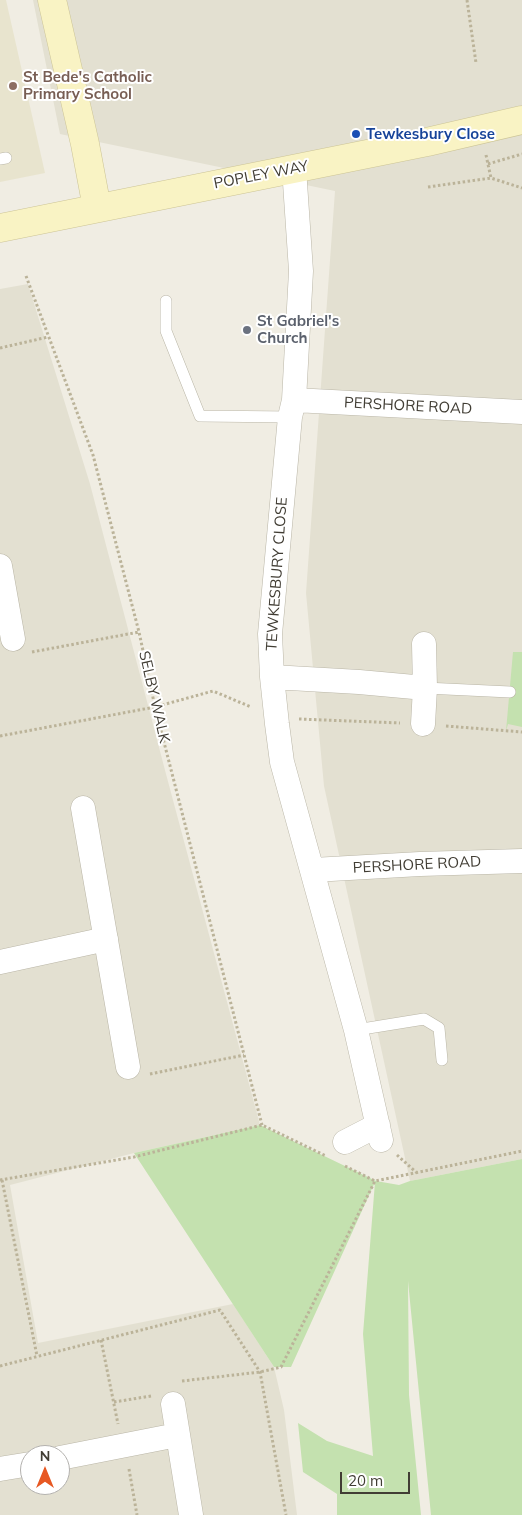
<!DOCTYPE html>
<html>
<head>
<meta charset="utf-8">
<style>
  body { margin:0 }
  #map { position:relative; width:522px; height:1515px; overflow:hidden; background:#f0ede3; font-family:Mulish,sans-serif }
  canvas { display:block }
  .north { position:absolute; left:20px; top:1445px; width:50px; height:50px; box-sizing:border-box; background:#fff; border:1px solid #b3b1ae; border-radius:50%; rotate:0deg; font-size:14px; font-weight:700; line-height:20px; text-align:center; color:#413d34 }
  .north::after { content:''; display:block; margin:auto; width:18px; height:22px; background:#e75823; clip-path:polygon(50% 0,100% 100%,50% 72%,0 100%) }
  .scale { position:absolute; left:340px; top:1472px; width:70px; height:22px; box-sizing:border-box; border:2px solid #413d34; border-top:0; padding-left:6px; font-size:15px; line-height:18px; white-space:nowrap; color:#413d34; -webkit-text-stroke:4px #fff; paint-order:stroke }
</style>
</head>
<body>
<div id="map">
<canvas width="522" height="1515"></canvas>
<div class="north">N</div>
<div class="scale">20 m</div>
</div>
<script>
const context = document.querySelector('canvas').getContext('2d');
context.lineJoin = 'round';
function fillPath(path, color) {
  context.fillStyle = color;
  context.fill(path, 'evenodd');
}
function stroke(path, color, width, dash) {
  context.strokeStyle = color;
  context.lineWidth = width;
  context.lineCap = dash ? 'butt' : 'round';
  context.setLineDash(dash || []);
  context.stroke(path);
}
function write(font, color, halo, rows, align = 'center') {
  context.font = font + ' Mulish,sans-serif';
  context.lineWidth = 4;
  context.setLineDash([]);
  context.textBaseline = 'middle';
  context.strokeStyle = halo;
  context.fillStyle = color;
  for (const [text, x, y, turn = 0] of rows) {
    context.save();
    context.translate(x, y);
    context.rotate((+turn || 0) * Math.PI / 180);
    context.textAlign = isNaN(turn) ? turn : align;
    if (halo) context.strokeText(text, 0, 0);
    context.fillText(text, 0, 0);
    context.restore();
  }
}
fillPath(new Path2D(`
  M 33,0 L 522,0 L 522,1159 L 410,1181 L 324,786 L 306,593 L 335,191 L 60,134 Z
  M 28,284 L 90,484 L 166,774 L 260,1125 L 134,1153 L 10,1185 L 38,1343 L 233,1304 L 274,1367 L 284,1410 L 297,1515 L 0,1515 L 0,289 ZM 30,1455 L 60,1455 L 60,1485 L 30,1485 Z`), '#e3e0d1');
fillPath(new Path2D(`
  M 0,0 L 6,0 L 45,173 L 0,182 Z`), '#e8e4ce');
fillPath(new Path2D(`
  M 513,652 L 522,652 L 522,727 L 508,724 L 506,731 Z
  M 260,1125 L 376,1181 L 399,1185 L 410,1181 L 522,1159 L 522,1515 L 431,1515 L 408,1281 L 409,1395 L 421,1515 L 337,1515 L 337,1494 L 303,1472 L 298,1423 L 327,1441 L 373,1456 L 363,1334 L 375,1182 L 291,1367 L 274,1367 L 134,1153 Z`), '#c4e1af');
const lane = new Path2D(`
  M 0,159 L 6,158
  M 166,301 L 166,331 L 200,416 L 290,417
  M 425,688 L 510,692
  M 356,1030 L 424,1019 L 439,1028 L 442,1060`);
const street = new Path2D(`
  M 294,168 L 301,271 L 294,400 L 290,417 L 270,634 L 272,677 L 277,724 L 282,762 L 356,1030 L 381,1140
  M 294,400 L 522,412
  M 0,566 L 13,639
  M 272,677 L 359,682 L 425,688
  M 423,724 L 425,688 L 424,644
  M 83,808 L 128,1067
  M 313,870 L 420,864 L 522,861
  M 0,962 L 106,939
  M 345,1142 L 378,1125
  M 173,1404 L 191,1515
  M 60,1458 L 177,1435
  M 0,1469 L 30,1464`);
const secondary = new Path2D(`
  M 52,0 L 85,144 L 97,208
  M 0,228 L 427,142 L 522,120`);
stroke(lane, '#bab6a7', 12);
stroke(street, '#bab6a7', 25);
stroke(secondary, '#ccc496', 29);
stroke(new Path2D(`
  M 467,0 L 476,63
  M 486,155 L 491,178 L 522,188
  M 488,164 L 522,154
  M 428,187 L 491,178
  M 26,276 L 93,455 L 139,632 L 155,707 L 262,1125
  M 0,348 L 48,337
  M 32,652 L 139,632
  M 299,719 L 400,723
  M 446,726 L 522,732
  M 0,736 L 155,707 L 213,691 L 251,707
  M 150,1074 L 244,1055
  M 397,1155 L 417,1173
  M 345,1166 L 375,1181 L 522,1151
  M 0,1180 L 134,1157 L 262,1125 L 326,1156
  M 2,1180 L 37,1356
  M 101,1340 L 118,1424
  M 0,1366 L 220,1310 L 260,1372 L 286,1515
  M 182,1381 L 260,1372 L 281,1367 L 375,1181
  M 114,1402 L 151,1396
  M 129,1469 L 137,1515`), '#bbb399', 3, [2.5, 2.5]);
stroke(lane, '#fff', 11);
stroke(street, '#fff', 24);
stroke(secondary, '#f9f3c4', 28);
for (const [x, y, r, color] of [
  [13,86,5,"#8d6e63"],
  [356,134,5,"#1a4fb4"],
  [247,330,5,"#6b7280"]
]) {
  const dot = new Path2D();
  dot.arc(x, y, r, 0, 2 * Math.PI);
  context.fillStyle = color;
  context.fill(dot);
  stroke(dot, '#fff', 2);
}
write('bold 15px', '#785e54', '#fff', [
  ["St Bede's Catholic",23,77],
  ["Primary School",23,94]
], 'left');
write('bold 15px', '#164399', '#fff', [
  ["Tewkesbury Close",366,134]
], 'left');
write('15px', '#413d34', '#fff', [
  ["POPLEY WAY",261,175,-11],
  ["PERSHORE ROAD",408,406,3],
  ["TEWKESBURY CLOSE",277,574,-86],
  ["SELBY WALK",154,697,77],
  ["PERSHORE ROAD",417,865,-3]
]);
write('bold 15px', '#5b616d', '#fff', [
  ["St Gabriel's",257,321],
  ["Church",257,338]
], 'left');
</script>
</body>
</html>
